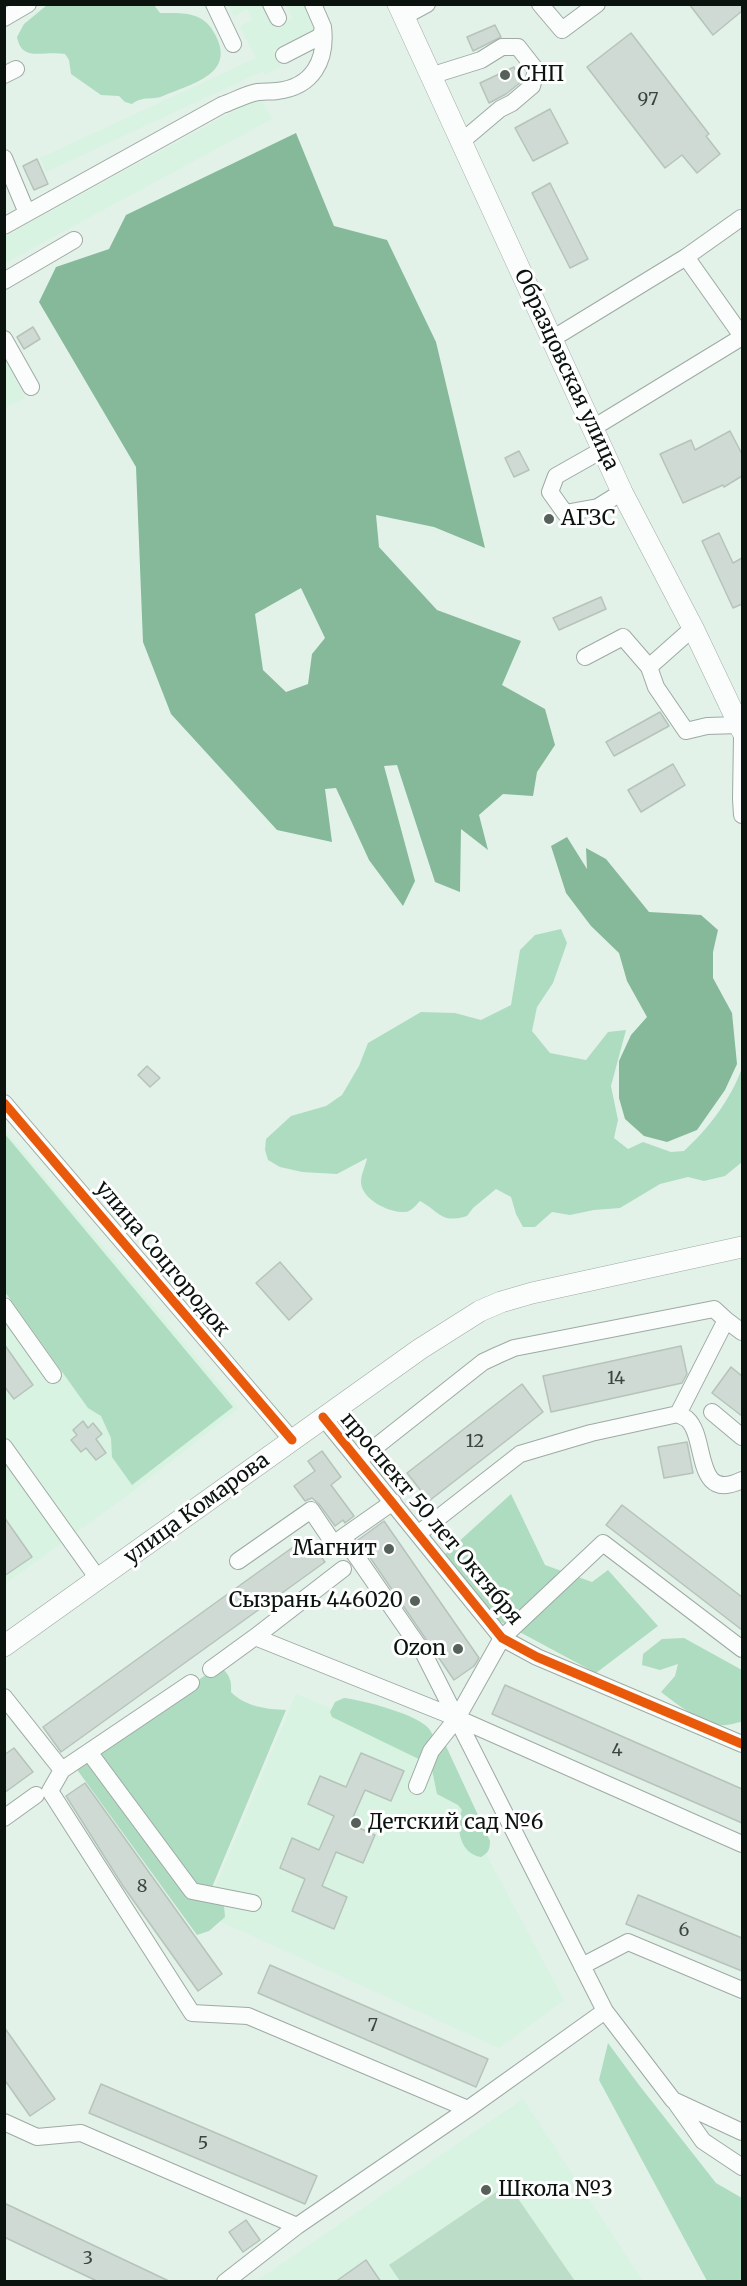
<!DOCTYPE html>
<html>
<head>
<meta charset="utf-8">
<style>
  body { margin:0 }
  #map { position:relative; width:747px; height:2286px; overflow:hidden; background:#e2f2e8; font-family:Merriweather,serif }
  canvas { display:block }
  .frame { position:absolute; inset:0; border:6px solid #0a130d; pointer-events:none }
</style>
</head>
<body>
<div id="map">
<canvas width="747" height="2286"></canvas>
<div class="frame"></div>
</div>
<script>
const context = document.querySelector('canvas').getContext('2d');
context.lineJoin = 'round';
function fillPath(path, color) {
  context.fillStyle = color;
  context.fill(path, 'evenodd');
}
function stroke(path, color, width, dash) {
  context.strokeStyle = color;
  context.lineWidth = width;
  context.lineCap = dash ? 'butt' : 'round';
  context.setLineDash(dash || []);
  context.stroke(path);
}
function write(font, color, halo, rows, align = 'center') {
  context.font = font + ' Merriweather,serif';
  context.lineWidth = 6;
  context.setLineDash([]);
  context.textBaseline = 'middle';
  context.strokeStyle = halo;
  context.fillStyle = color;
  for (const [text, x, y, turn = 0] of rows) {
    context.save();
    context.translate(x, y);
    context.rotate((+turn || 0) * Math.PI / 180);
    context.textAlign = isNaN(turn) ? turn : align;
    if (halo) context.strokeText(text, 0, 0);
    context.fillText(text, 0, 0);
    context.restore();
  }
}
fillPath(new Path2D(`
  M 228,5 L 263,5 L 275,28 L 293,18 L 286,5 L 306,5 L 318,27 L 273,50 L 281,66 L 265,75 L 263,71 L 46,172 L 40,158 L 256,58 L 240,26 L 252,20 L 247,9 L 234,16 Z
  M 260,97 L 272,119 L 5,263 L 5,236 Z
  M 5,359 L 25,398 L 5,408 L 4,408 Z
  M 4,1129 L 239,1408 L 128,1495 L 5,1584 Z
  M 296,1694 L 431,1751 L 564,2000 L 499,2048 L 204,1914 Z
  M 523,2099 L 643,2281 L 255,2282 Z`), '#d8f3e1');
fillPath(new Path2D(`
  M 508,2184 L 575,2281 L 400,2281 L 389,2265 Z`), '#bcdec9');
fillPath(new Path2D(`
  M 47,5 L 154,5 L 160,13 C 180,13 202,11 213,31 C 239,73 194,83 163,96 C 151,101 144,95 132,104 L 125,102 L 119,96 L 101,95 L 71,74 L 69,60 L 65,54 C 43,50 22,63 17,37 L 24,24 Z
  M 561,929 L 567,943 L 553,983 L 537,1007 L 532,1031 L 550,1053 L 586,1060 L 608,1032 L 626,1030 L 611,1086 L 618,1120 L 614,1138 L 628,1149 L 643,1142 L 671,1152 L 684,1151 C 709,1128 731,1099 742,1068 L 742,1162 L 725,1176 L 704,1181 L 688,1177 L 660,1184 L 620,1208 L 594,1210 L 570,1215 L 552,1212 L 535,1227 L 523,1227 L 516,1214 L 511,1197 L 496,1189 L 473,1208 L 467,1216 C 441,1224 440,1212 420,1201 C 416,1205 411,1212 405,1212 C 389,1213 361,1199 361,1182 C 361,1174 366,1165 367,1158 L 337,1174 L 302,1172 L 280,1167 L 268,1160 L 265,1150 L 266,1139 L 291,1116 L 326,1106 L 342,1095 L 359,1066 L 368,1043 L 421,1012 L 455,1013 L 481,1020 L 511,1005 L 520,950 L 535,935 Z
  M 4,1133 L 233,1407 L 132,1485 L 112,1457 L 111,1438 L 101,1416 L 88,1408 L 5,1292 Z
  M 511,1494 L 545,1565 L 592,1582 L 608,1570 L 658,1626 L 596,1673 L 486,1614 L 444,1555 Z
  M 684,1638 L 742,1670 L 742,1726 L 741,1722 C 735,1723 727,1726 721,1725 C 699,1722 678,1705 661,1692 L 675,1676 L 678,1664 L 660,1670 L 642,1665 L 643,1654 L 662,1639 Z
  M 219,1666 C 229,1673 232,1680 231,1692 C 246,1707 266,1709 286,1710 L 210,1892 L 194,1888 L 92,1752 Z
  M 344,1698 C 362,1700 421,1715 430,1730 C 432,1733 433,1736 434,1739 L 446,1746 L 490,1841 C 490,1850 488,1853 481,1857 C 460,1854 455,1827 462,1810 L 458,1805 L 437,1794 L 431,1765 L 332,1717 L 330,1712 L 335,1702 Z
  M 90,1757 L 191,1893 L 224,1906 L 225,1917 L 209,1931 L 197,1935 L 78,1771 L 77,1767 Z
  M 608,2043 L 639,2085 L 716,2183 L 742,2198 L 742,2281 L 707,2281 L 599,2080 Z`), '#aedcc0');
fillPath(new Path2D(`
  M 296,133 L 334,226 L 387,240 L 436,342 L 485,548 L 434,527 L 376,515 L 379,547 L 437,610 L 521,641 L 502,685 L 545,709 L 555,745 L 537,772 L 533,796 L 503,794 L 479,815 L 488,850 L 461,829 L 460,892 L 435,882 L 397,765 L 384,766 L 415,881 L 403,906 L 369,860 L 336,788 L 325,789 L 332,842 L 277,830 L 171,714 L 143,642 L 136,467 L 39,302 L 56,267 L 109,249 L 126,215 ZM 301,588 L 325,638 L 312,654 L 308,684 L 286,692 L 263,670 L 255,614 Z
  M 567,837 L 587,869 L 586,848 L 606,859 L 649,912 L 701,915 L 718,930 L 713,952 L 713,978 L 732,1013 L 737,1064 L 725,1090 L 697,1130 L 667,1142 L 644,1136 L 625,1119 L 619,1098 L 619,1061 L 631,1035 L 647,1017 L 627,981 L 619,953 L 591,926 L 566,893 L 551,846 Z`), '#85b99a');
const building = new Path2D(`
  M 689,4 L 742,4 L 742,11 L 713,35 Z
  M 495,25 L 501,37 L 473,51 L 467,37 Z
  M 631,33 L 709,134 L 706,136 L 720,154 L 697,173 L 682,155 L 665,168 L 587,67 Z
  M 514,67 L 521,82 L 506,94 L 489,103 L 480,83 Z
  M 550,109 L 568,143 L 533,161 L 515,128 Z
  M 37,159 L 48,184 L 34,190 L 23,166 Z
  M 550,183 L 588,259 L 570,268 L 532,193 Z
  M 33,327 L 40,339 L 24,349 L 17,337 Z
  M 730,431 L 742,454 L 742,476 L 724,487 L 723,485 L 683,503 L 660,454 L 691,440 L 695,450 Z
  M 519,451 L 529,470 L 514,477 L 505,458 Z
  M 719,533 L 733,563 L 742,558 L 742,604 L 733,608 L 702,541 Z
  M 601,597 L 606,609 L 559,630 L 553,618 Z
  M 660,712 L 669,726 L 614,756 L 606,742 Z
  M 673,764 L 685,785 L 641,812 L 628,790 Z
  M 147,1066 L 160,1078 L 150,1087 L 138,1075 Z
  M 280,1262 L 312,1299 L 289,1320 L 256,1283 Z
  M 4,1344 L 33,1385 L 14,1399 L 4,1386 Z
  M 681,1346 L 687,1374 L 682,1383 L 551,1412 L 543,1376 Z
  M 731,1367 L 742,1376 L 742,1416 L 712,1393 Z
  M 522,1384 L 543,1412 L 429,1501 L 407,1473 Z
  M 83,1421 L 88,1428 L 93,1423 L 102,1434 L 96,1439 L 106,1453 L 96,1460 L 86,1448 L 81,1452 L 71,1440 L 77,1435 L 73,1430 Z
  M 687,1442 L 693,1473 L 664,1478 L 658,1447 Z
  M 322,1451 L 341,1477 L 331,1485 L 354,1516 L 345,1523 L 343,1520 L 335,1526 L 319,1504 L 312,1498 L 305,1501 L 294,1486 L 315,1471 L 308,1461 Z
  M 622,1505 L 742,1597 L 742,1630 L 606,1525 Z
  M 4,1517 L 32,1557 L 4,1576 Z
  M 384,1521 L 479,1658 L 474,1666 L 454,1680 L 358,1540 Z
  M 307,1537 L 325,1562 L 61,1752 L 43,1727 Z
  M 505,1685 L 742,1789 L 742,1823 L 492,1714 Z
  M 14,1748 L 33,1772 L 4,1793 L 4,1755 Z
  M 361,1753 L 404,1771 L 391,1801 L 365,1790 L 350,1824 L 375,1835 L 363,1863 L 336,1852 L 322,1886 L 347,1897 L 334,1929 L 292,1911 L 305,1879 L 280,1868 L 292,1838 L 319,1850 L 334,1816 L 308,1804 L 320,1776 L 346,1787 Z
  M 85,1783 L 222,1974 L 198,1991 L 123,1886 L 66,1796 Z
  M 638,1895 L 742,1938 L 742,1971 L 626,1924 Z
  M 270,1965 L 488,2059 L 476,2087 L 258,1993 Z
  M 4,2027 L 55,2099 L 30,2116 L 4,2079 Z
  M 101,2084 L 317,2176 L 305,2204 L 89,2113 Z
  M 4,2203 L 171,2282 L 99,2282 L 4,2237 Z
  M 246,2220 L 260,2240 L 243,2252 L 229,2232 Z
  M 366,2260 L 381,2282 L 335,2282 Z`);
fillPath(building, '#cedad3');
stroke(building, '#b6c3bb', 1.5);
const minor = new Path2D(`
  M 214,4 L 233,44
  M 271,4 L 278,18
  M 540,4 L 562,30 L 597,4
  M 403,17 L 427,4
  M 4,18 L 28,4
  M 284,55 L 321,36 L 323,27 L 313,4
  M 4,75 L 16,69
  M 430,76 L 481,60 L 502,47 L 518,47 L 536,70 L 532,86 L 512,103 L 500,109 L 461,142
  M 4,158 L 27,213
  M 4,226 L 222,105 C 234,101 246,94 258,92 C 264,91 271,92 277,91 C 313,87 327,60 323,27
  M 686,257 L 741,218 L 742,220
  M 4,281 L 74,240
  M 4,339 L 31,387
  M 552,339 L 686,257 L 742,336
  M 593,428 L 742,337
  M 602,450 L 556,476 L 550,492 L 565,513 L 598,507 L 622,492
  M 693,628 L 649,667 L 656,687 L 686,731 L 707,726 L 739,725
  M 585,657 L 623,637 L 649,667
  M 742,736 L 741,799 L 742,815
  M 4,1103 L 292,1440
  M 4,1306 L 53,1375
  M 712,1412 L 742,1437
  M 678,1414 C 681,1416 684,1417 687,1419 C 708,1437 693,1504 742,1480
  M 323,1417 L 502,1638 L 537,1657 L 742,1744
  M 4,1447 L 99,1580
  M 359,1460 L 483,1362 L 498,1355 L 514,1348 L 714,1309 L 726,1320
  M 393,1502 L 343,1537 L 424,1654 L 605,2011 L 673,2100 L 742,2132
  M 419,1533 L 520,1454 L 591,1433 L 678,1414 L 726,1320 L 742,1332
  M 238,1561 L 311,1510 L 334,1544 L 343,1537
  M 255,1637 L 343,1569
  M 211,1669 L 255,1637 L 457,1718 L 742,1844
  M 4,1697 L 62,1770 L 50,1791 L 192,2013 L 248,2016 L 468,2109
  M 89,1752 L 192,1891 L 253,1903
  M 62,1770 L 191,1683
  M 417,1786 L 431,1751 L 457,1718 L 502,1638 L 603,1543 L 742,1649
  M 4,1818 L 36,1795
  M 582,1966 L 628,1942 L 742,1990
  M 676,2103 L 703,2141 L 742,2167
  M 4,2122 L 37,2137 L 81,2133 L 297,2226
  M 225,2282 L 297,2226 L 468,2109 L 605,2011`);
const major = new Path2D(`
  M 398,4 L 622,492 L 693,628 L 742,731
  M 4,1646 L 420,1349 L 480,1311 L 501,1302 L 532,1293 L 742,1247`);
stroke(minor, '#9eaaa3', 18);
stroke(major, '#9eaaa3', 22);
stroke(minor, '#fbfdfc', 16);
stroke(major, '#fbfdfc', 21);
stroke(new Path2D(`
  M 4,1103 L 292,1440
  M 323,1417 L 502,1638 L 537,1657 L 742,1744`), '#e8590c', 9);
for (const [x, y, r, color] of [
  [505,75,6,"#56615a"],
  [549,519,6,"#56615a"],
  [389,1549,6,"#56615a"],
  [415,1601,6,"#56615a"],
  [458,1649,6,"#56615a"],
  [356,1823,6,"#56615a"],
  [486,2190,6,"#56615a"]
]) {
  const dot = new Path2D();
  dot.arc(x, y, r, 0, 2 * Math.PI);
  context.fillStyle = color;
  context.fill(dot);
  stroke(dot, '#fff', 2);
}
write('18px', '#3b453e', null, [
  ["97",648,100],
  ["14",616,1379],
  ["12",475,1442],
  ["4",617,1751],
  ["8",142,1887],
  ["6",684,1931],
  ["7",373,2026],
  ["5",203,2144],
  ["3",88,2259]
]);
write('21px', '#0a130d', '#fff', [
  ["СНП",517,75],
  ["АГЗС",561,519],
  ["Магнит",377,1549,"right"],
  ["Сызрань 446020",403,1601,"right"],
  ["Ozon",446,1649,"right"],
  ["Детский сад №6",368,1823],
  ["Школа №3",498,2190]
], 'left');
write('21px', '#0a130d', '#fff', [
  ["Образцовская улица",566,370,65],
  ["улица Соцгородок",162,1259,50],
  ["улица Комарова",197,1509,-36],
  ["проспект 50 лет Октября",431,1519,50]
]);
</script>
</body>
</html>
